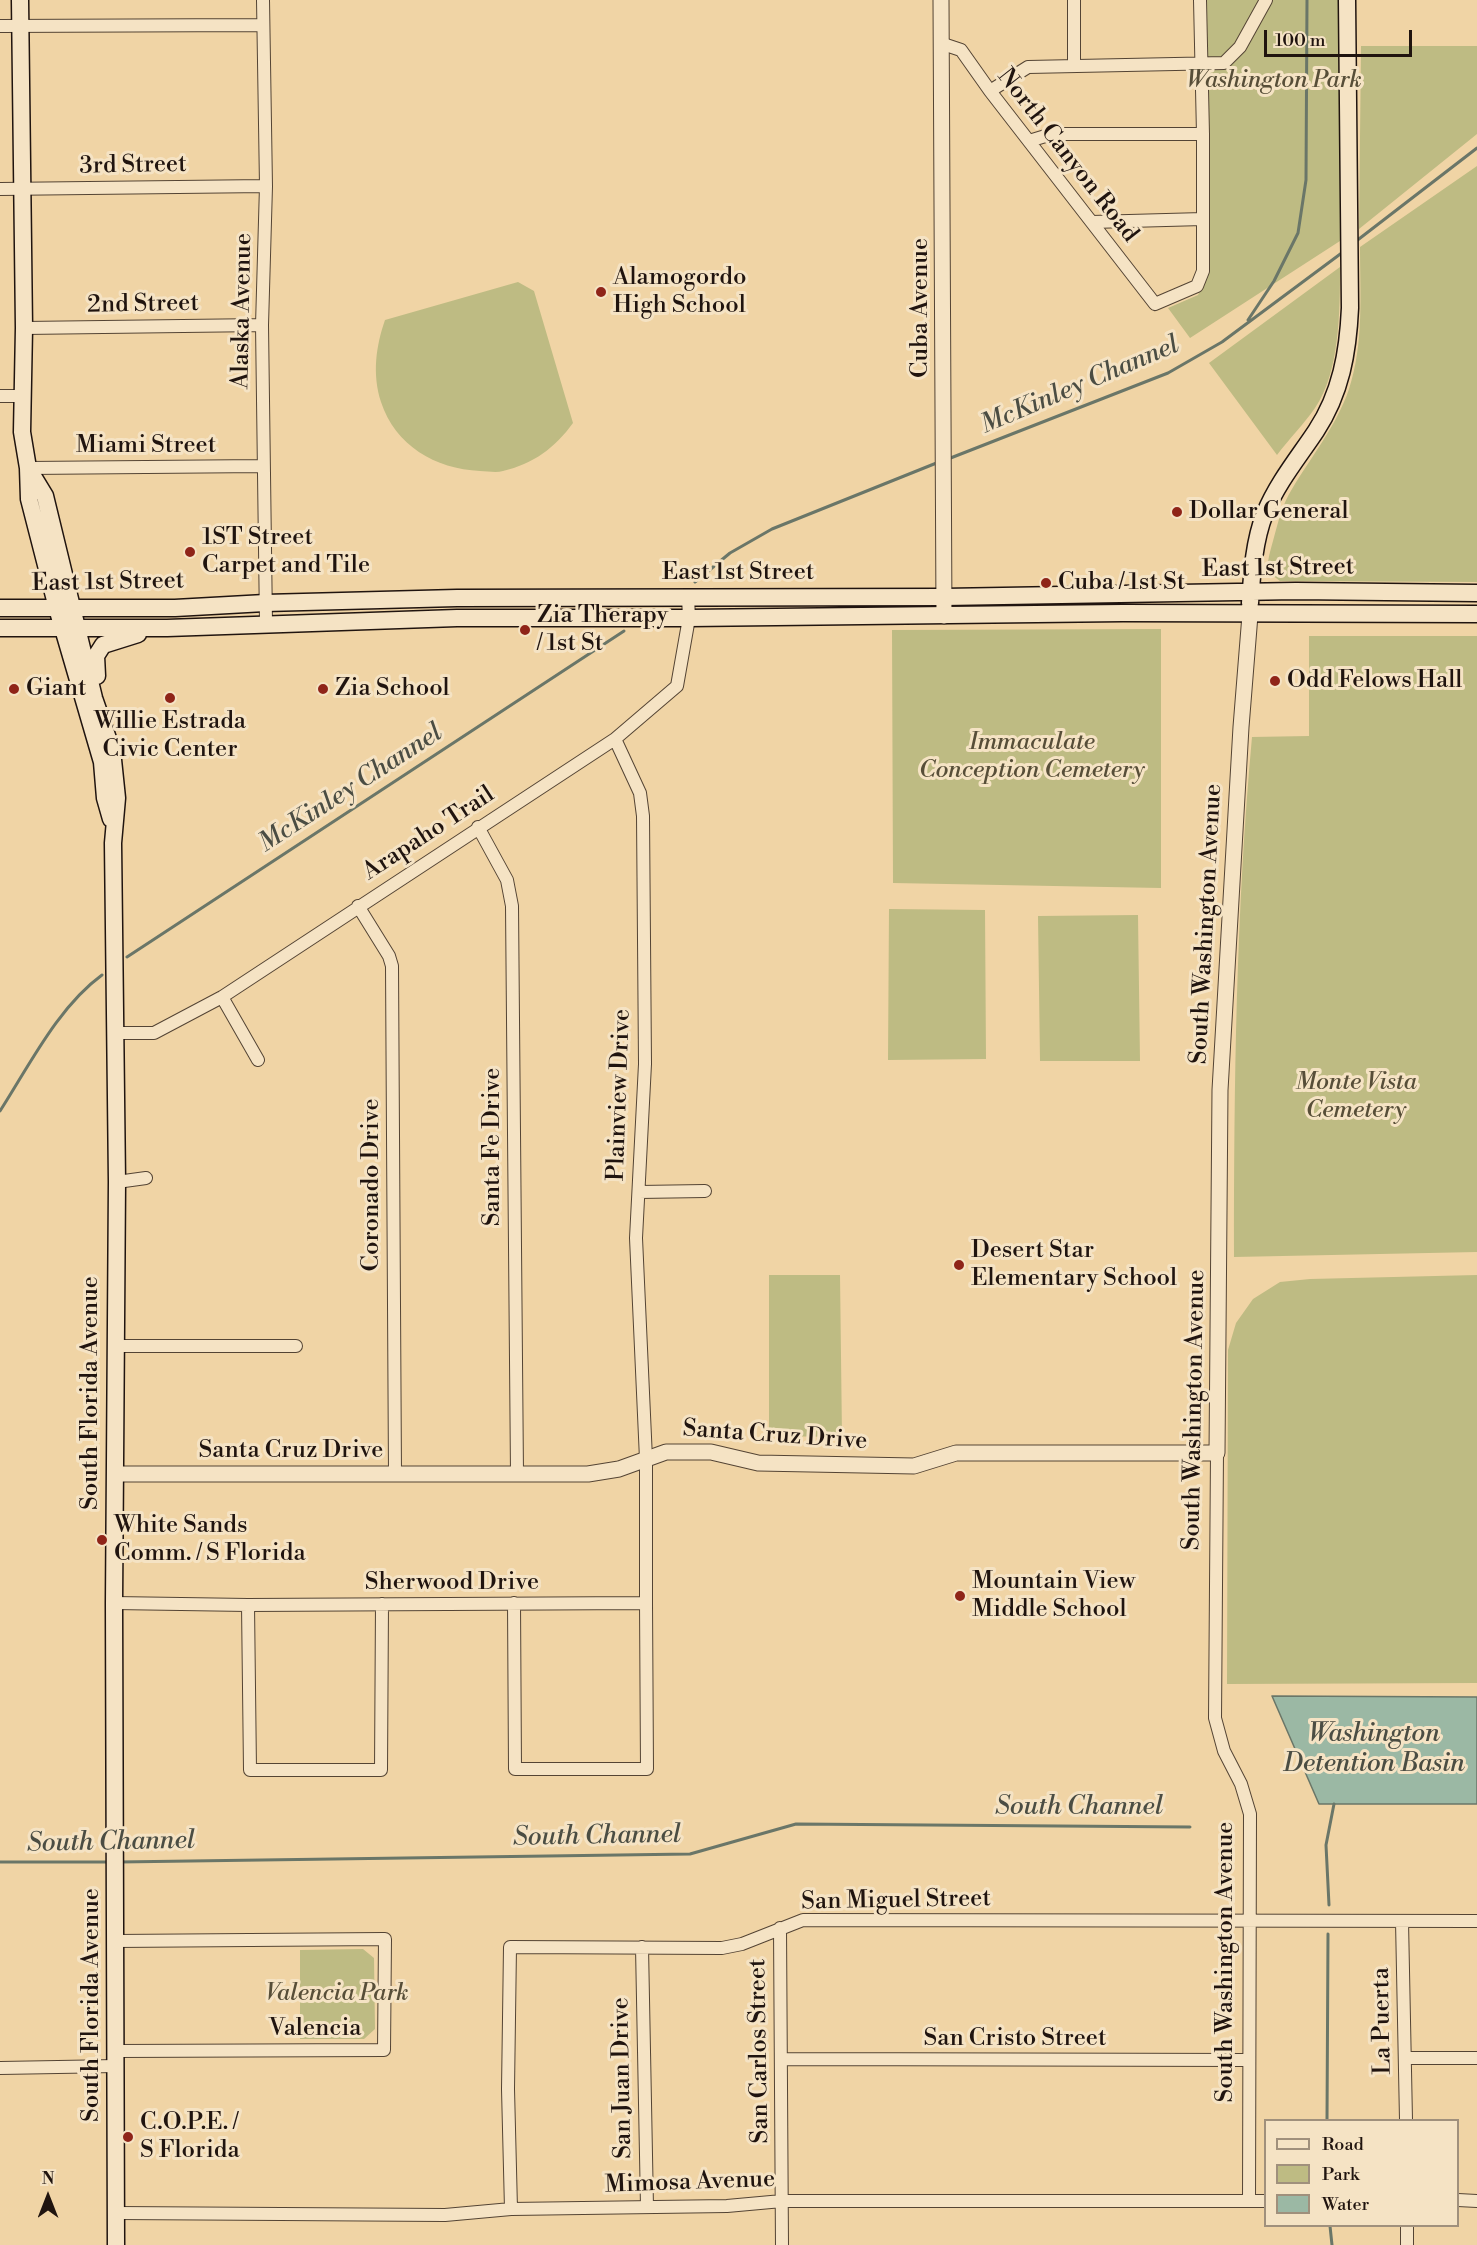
<!DOCTYPE html>
<html>
<head>
<meta charset="utf-8">
<style>
  body { margin:0 }
  #map { position:relative; width:1477px; height:2245px; overflow:hidden; background:#f0d4a5; font-family:"Libre Bodoni",serif }
  canvas { display:block }
  .legend { position:absolute; left:1264px; top:2119px; width:195px; height:108px; box-sizing:border-box; background:#f5e3c4; border:2px solid #a0907c; margin:0; padding:8px 10px; list-style:none; font-size:18px; color:#20140f }
  .legend li { display:flex; align-items:center; gap:12px; height:30px }
  .legend b { width:30px; border:2px solid #a0907c }
  .north { position:absolute; left:18px; top:2167px; width:60px; height:60px; -webkit-text-stroke:4px #f5e3c4; paint-order:stroke; rotate:0deg; font-size:16px; font-weight:700; line-height:24px; text-align:center; color:#20140f }
  .north::after { content:''; display:block; margin:auto; width:21px; height:27px; background:#20140f; clip-path:polygon(50% 0,100% 100%,50% 72%,0 100%) }
  .scale { position:absolute; left:1264px; top:30px; width:148px; height:27px; box-sizing:border-box; border:3px solid #20140f; border-top:0; padding-left:8px; font-size:18px; line-height:21px; white-space:nowrap; color:#20140f; -webkit-text-stroke:4px #f5e3c4; paint-order:stroke }
</style>
</head>
<body>
<div id="map">
<canvas width="1477" height="2245"></canvas>
<ul class="legend">
<li><b style="height:8px;background:#f5e3c4"></b>Road</li>
<li><b style="height:16px;background:#bebb83"></b>Park</li>
<li><b style="height:16px;background:#9bb8a4"></b>Water</li>
</ul>
<div class="north">N</div>
<div class="scale">100 m</div>
</div>
<script>
const context = document.querySelector('canvas').getContext('2d');
context.lineJoin = 'round';
function fillPath(path, color) {
  context.fillStyle = color;
  context.fill(path, 'evenodd');
}
function stroke(path, color, width, dash) {
  context.strokeStyle = color;
  context.lineWidth = width;
  context.lineCap = dash ? 'butt' : 'round';
  context.setLineDash(dash || []);
  context.stroke(path);
}
function write(font, color, halo, rows, align = 'center') {
  context.font = font + ' "Libre Bodoni",serif';
  context.lineWidth = 6;
  context.setLineDash([]);
  context.textBaseline = 'middle';
  context.strokeStyle = halo;
  context.fillStyle = color;
  for (const [text, x, y, turn = 0] of rows) {
    context.save();
    context.translate(x, y);
    context.rotate((+turn || 0) * Math.PI / 180);
    context.textAlign = isNaN(turn) ? turn : align;
    if (halo) context.strokeText(text, 0, 0);
    context.fillText(text, 0, 0);
    context.restore();
  }
}
fillPath(new Path2D(`
  M 1207,0 L 1340,0 L 1340,241 L 1190,338 L 1168,308 L 1198,295 L 1209,272 Z
  M 1361,46 L 1477,46 L 1477,134 L 1359,229 Z
  M 1477,166 L 1477,582 L 1280,581 L 1268,572 C 1267,561 1270,552 1273,541 C 1278,523 1282,505 1292,489 C 1311,457 1337,425 1349,389 C 1364,343 1360,294 1360,247 Z
  M 1340,267 C 1340,309 1340,372 1315,408 C 1304,424 1289,439 1277,455 L 1209,363 Z
  M 518,282 L 534,291 L 573,423 C 555,448 533,464 503,471 C 496,473 487,471 480,471 C 435,469 395,445 381,402 C 372,374 376,346 385,320 Z
  M 1161,629 L 1161,888 L 893,883 L 892,630 Z
  M 1309,636 L 1477,636 L 1477,1252 L 1234,1257 C 1234,1083 1236,910 1252,737 L 1309,736 Z
  M 889,909 L 985,910 L 986,1059 L 888,1060 Z
  M 1138,915 L 1140,1061 L 1040,1061 L 1038,916 Z
  M 769,1275 L 840,1275 L 842,1437 L 769,1436 Z
  M 1477,1275 L 1477,1683 L 1227,1684 L 1228,1350 L 1236,1323 L 1253,1299 L 1280,1282 L 1310,1279 Z
  M 363,1949 L 374,1958 L 375,2029 L 364,2039 L 300,2039 L 300,1950 Z`), '#bebb83');
const water = new Path2D(`
  M 1272,1696 L 1477,1697 L 1477,1804 L 1319,1804 Z`);
fillPath(water, '#9bb8a4');
stroke(water, '#6a7668', 1.5);
stroke(new Path2D(`
  M 1355,242 L 1477,148
  M 1248,320 L 1274,281 L 1298,233 L 1306,180 L 1307,0
  M 948,459 L 1168,373 L 1222,342 L 1343,252
  M 695,582 L 730,553 L 772,529 L 939,462
  M 127,957 L 624,631
  M 0,1111 C 29,1066 58,1007 102,975
  M 0,1862 L 110,1862
  M 119,1862 L 690,1854 L 796,1824 L 1190,1827
  M 1329,1905 L 1326,1845 L 1334,1804
  M 1327,2120 L 1328,1934
  M 1330,2226 L 1332,2245`), '#6a7668', 3);
const minor = new Path2D(`
  M 263,0 L 266,186 L 262,325 L 266,623
  M 1074,0 L 1074,65
  M 0,26 L 263,25
  M 940,43 L 961,50 L 990,91 L 1155,304 L 1197,286 L 1203,271 L 1203,134 L 1200,0
  M 990,91 L 1028,67 L 1224,63 L 1240,47 L 1266,0
  M 1029,141 L 1052,134 L 1203,134
  M 0,189 L 266,186
  M 1092,222 L 1203,219
  M 24,328 L 262,325
  M 0,396 L 24,396
  M 28,468 L 263,466
  M 478,827 L 507,880 L 512,906 L 517,1473
  M 358,906 L 389,956 L 392,966 L 395,1473
  M 222,997 L 258,1060
  M 115,1033 L 154,1033 L 222,997 L 615,739 L 677,686 L 689,618 L 688,597
  M 117,1182 L 146,1178
  M 639,1192 L 705,1191
  M 115,1346 L 296,1346
  M 1217,1453 L 1215,1718 L 1224,1751 L 1241,1784 L 1250,1814 L 1249,2201
  M 114,1603 L 248,1605 L 646,1603 L 646,1459 L 636,1238 L 645,1064 L 643,816 L 640,793 L 615,739
  M 514,1603 L 515,1769 L 647,1769 L 646,1603
  M 248,1605 L 250,1770 L 381,1770 L 382,1604
  M 1402,1921 L 1406,2120
  M 780,1928 L 782,2245
  M 115,1941 L 385,1939 L 384,2050 L 117,2051
  M 642,1947 L 647,2207
  M 1405,2058 L 1477,2058
  M 781,2059 L 1249,2060
  M 0,2068 L 116,2066
  M 1458,2200 L 1477,2201
  M 511,2209 L 508,2089 L 510,1947 L 722,1948 L 742,1944 L 803,1920 L 1477,1921
  M 117,2213 L 445,2215 L 511,2209 L 727,2206 L 782,2201 L 1266,2201
  M 1407,2245 L 1407,2226`);
const tertiary = new Path2D(`
  M 941,0 L 944,616
  M 115,1474 L 588,1474 L 619,1469 L 666,1452 L 711,1452 L 758,1463 L 914,1466 L 956,1453 L 1217,1453 L 1220,1090 L 1241,727 L 1250,615`);
const secondary = new Path2D(`
  M 20,0 L 24,328 L 22,432 L 28,468 L 29,499 L 57,608 L 102,762 L 105,798 L 111,819
  M 28,468 L 45,496 L 94,698 L 112,750 L 117,798 L 113,843 L 117,1182 L 114,1603 L 116,2245
  M 1250,603 C 1252,573 1254,541 1265,513 C 1278,482 1298,458 1316,431 C 1341,393 1348,352 1350,308 L 1347,0
  M 0,608 L 175,608 L 265,603 L 457,598 L 944,597 L 1296,591 L 1477,593
  M 0,628 L 167,628 L 457,618 L 689,618 L 1123,613 L 1477,614
  M 97,676 L 96,656 L 103,645 L 138,634`);
stroke(minor, '#544434', 14);
stroke(tertiary, '#544434', 17);
stroke(secondary, '#20140f', 19);
stroke(minor, '#f5e3c4', 12);
stroke(tertiary, '#f5e3c4', 15);
stroke(secondary, '#f5e3c4', 16);
for (const [x, y, r, color] of [
  [601,292,6,"#8f2418"],
  [1177,512,6,"#8f2418"],
  [190,552,6,"#8f2418"],
  [1046,583,6,"#8f2418"],
  [525,630,6,"#8f2418"],
  [1275,681,6,"#8f2418"],
  [14,689,6,"#8f2418"],
  [323,689,6,"#8f2418"],
  [170,698,6,"#8f2418"],
  [959,1265,6,"#8f2418"],
  [102,1540,6,"#8f2418"],
  [960,1596,6,"#8f2418"],
  [128,2137,6,"#8f2418"]
]) {
  const dot = new Path2D();
  dot.arc(x, y, r, 0, 2 * Math.PI);
  context.fillStyle = color;
  context.fill(dot);
  stroke(dot, '#f5e3c4', 2);
}
write('italic 24px', '#574e38', '#f5e3c4', [
  ["Washington Park",1274,81],
  ["Immaculate",1032,743],
  ["Conception Cemetery",1032,771],
  ["Monte Vista",1356,1083],
  ["Cemetery",1356,1111],
  ["Valencia Park",337,1994]
]);
write('24px', '#20140f', '#f5e3c4', [
  ["North Canyon Road",1067,156,52],
  ["3rd Street",133,166,-1],
  ["2nd Street",143,305,-1],
  ["Cuba Avenue",921,308,-90],
  ["Alaska Avenue",243,311,-89],
  ["Miami Street",146,446],
  ["East 1st Street",1278,569,-1],
  ["East 1st Street",738,573],
  ["East 1st Street",108,583,-1],
  ["Arapaho Trail",429,834,-33],
  ["South Washington Avenue",1207,924,-87],
  ["Plainview Drive",620,1095,-88],
  ["Santa Fe Drive",493,1147,-90],
  ["Coronado Drive",372,1185,-90],
  ["South Florida Avenue",91,1393,-90],
  ["South Washington Avenue",1195,1410,-89],
  ["Santa Cruz Drive",775,1436,4],
  ["Santa Cruz Drive",291,1451],
  ["Sherwood Drive",452,1583],
  ["San Miguel Street",896,1901,-1],
  ["South Washington Avenue",1226,1962,-90],
  ["South Florida Avenue",92,2005,-90],
  ["La Puerta",1383,2021,-91],
  ["Valencia",315,2029],
  ["San Cristo Street",1015,2039],
  ["San Carlos Street",760,2051,-91],
  ["San Juan Drive",623,2078,-91],
  ["Mimosa Avenue",690,2183,-2]
]);
write('24px', '#20140f', '#f5e3c4', [
  ["Alamogordo",613,278],
  ["High School",613,306],
  ["Dollar General",1189,512],
  ["1ST Street",202,538],
  ["Carpet and Tile",202,566],
  ["Cuba / 1st St",1058,583],
  ["Zia Therapy",537,616],
  ["/ 1st St",537,644],
  ["Odd Felows Hall",1287,681],
  ["Giant",26,689],
  ["Zia School",335,689],
  ["Willie Estrada",170,722,"center"],
  ["Civic Center",170,750,"center"],
  ["Desert Star",971,1251],
  ["Elementary School",971,1279],
  ["White Sands",114,1526],
  ["Comm. / S Florida",114,1554],
  ["Mountain View",972,1582],
  ["Middle School",972,1610],
  ["C.O.P.E. /",140,2123],
  ["S Florida",140,2151]
], 'left');
write('italic 26px', '#4b4d43', '#f5e3c4', [
  ["McKinley Channel",1080,386,-23],
  ["McKinley Channel",351,789,-33],
  ["Washington",1374,1735],
  ["Detention Basin",1374,1765],
  ["South Channel",1079,1808],
  ["South Channel",597,1837,-1],
  ["South Channel",111,1843,-1]
]);
</script>
</body>
</html>
